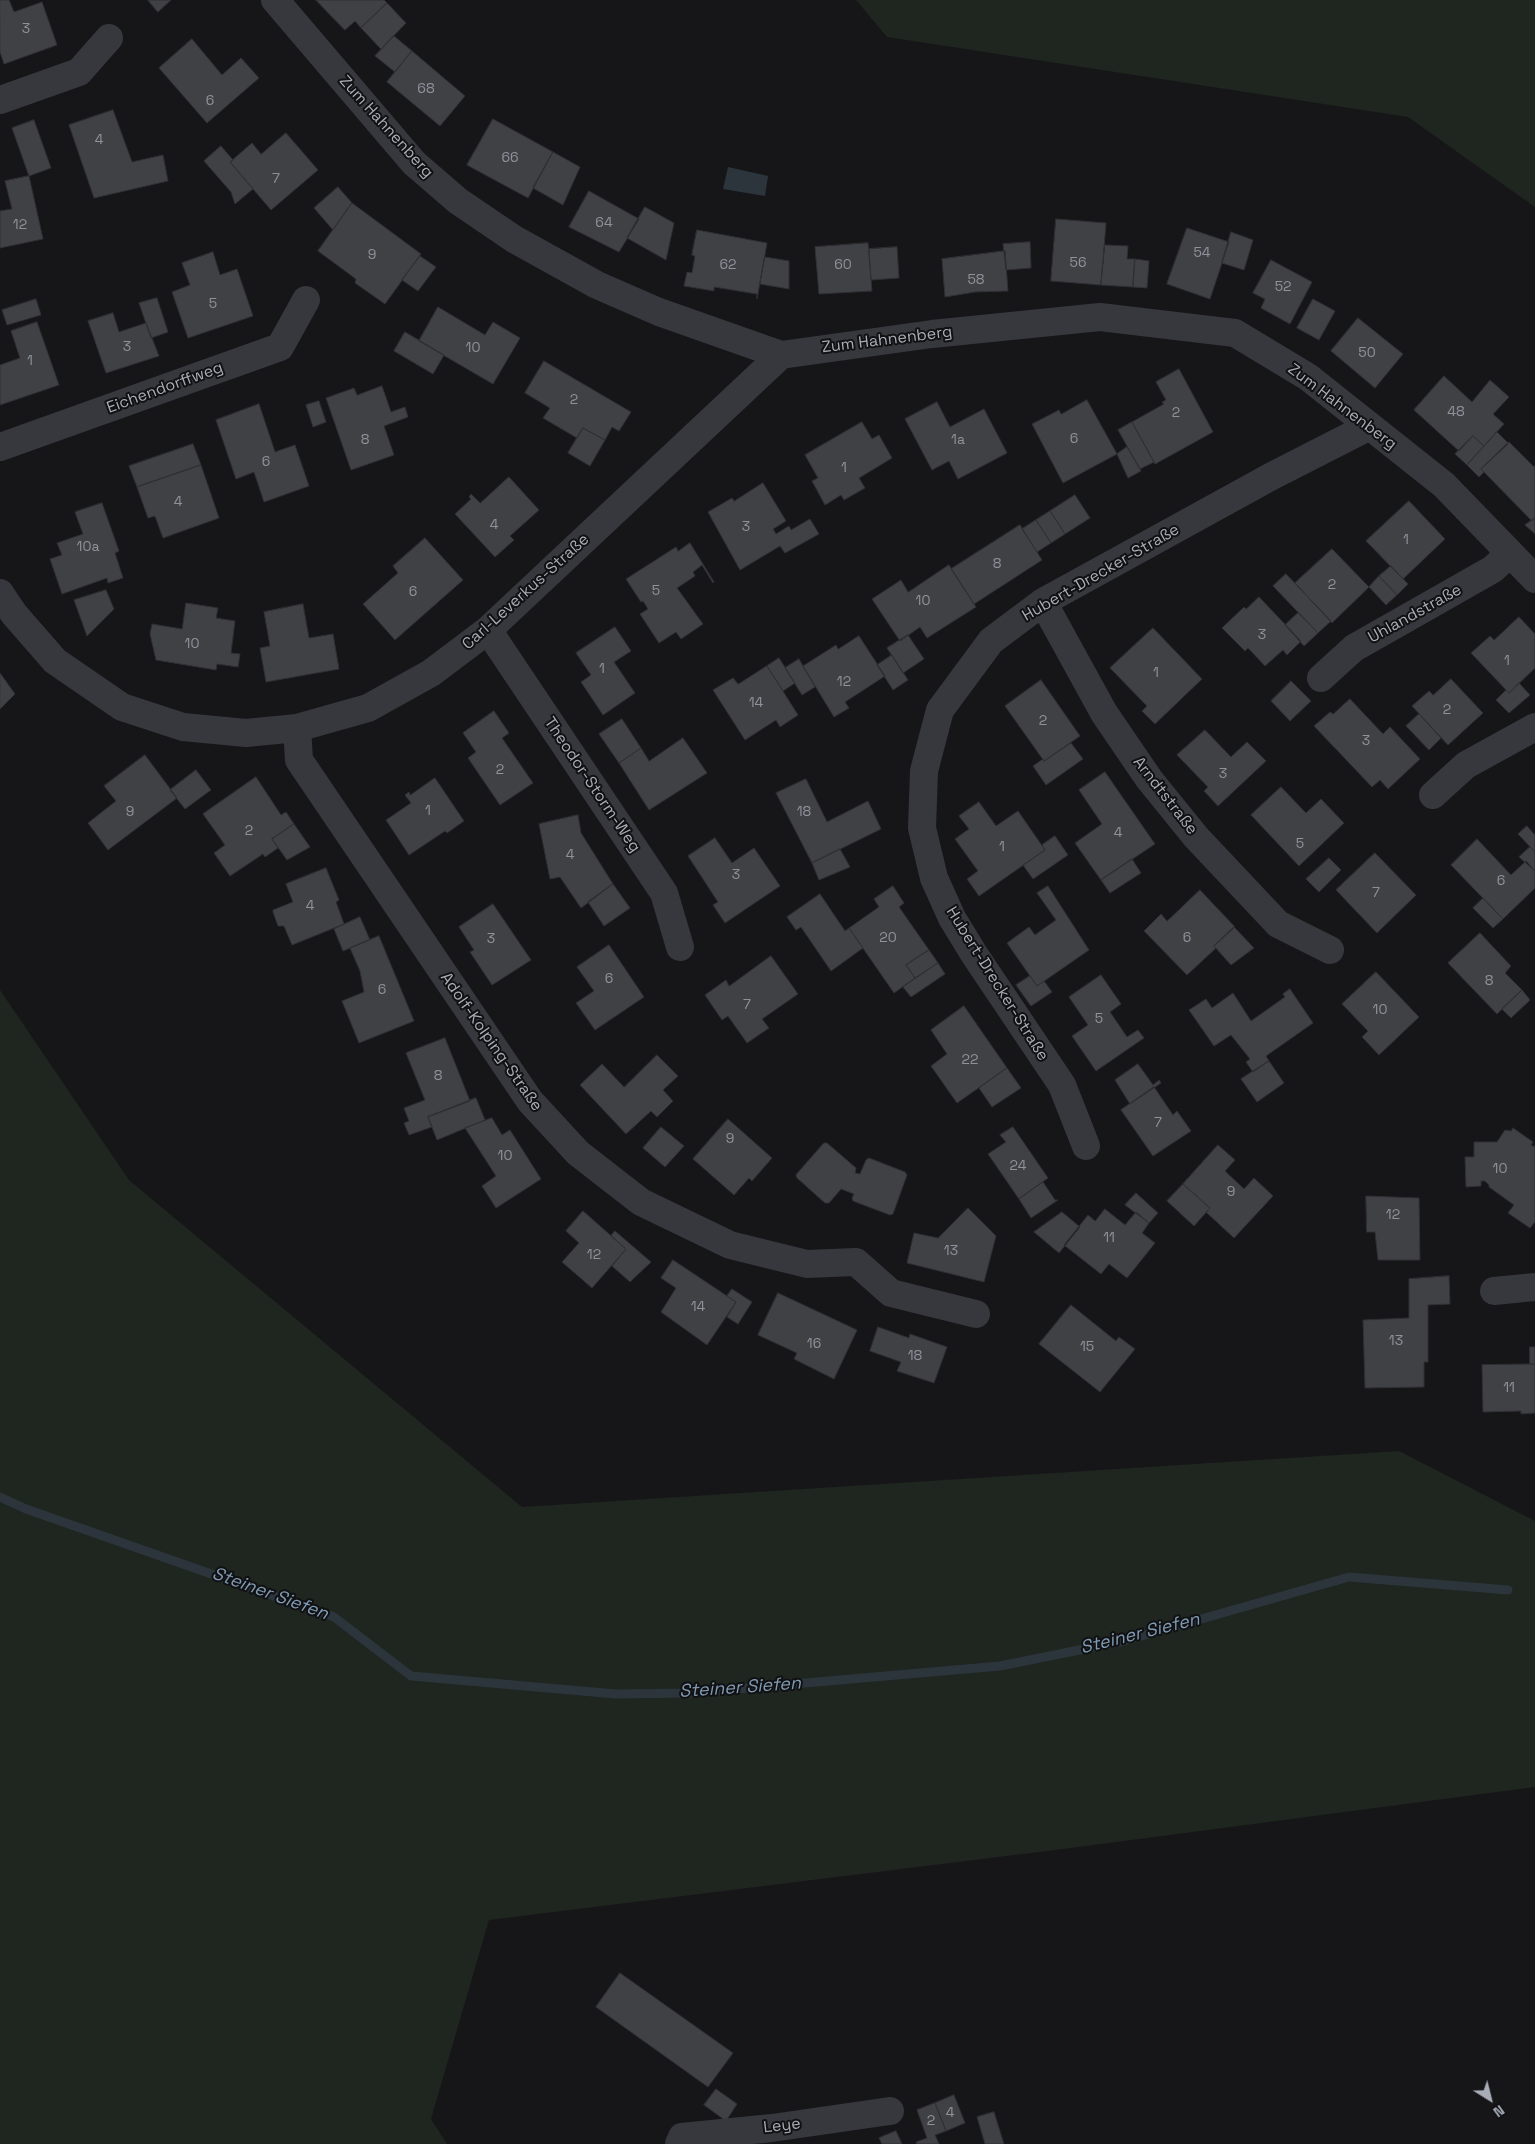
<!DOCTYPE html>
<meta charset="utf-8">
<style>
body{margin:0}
#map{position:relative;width:1535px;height:2144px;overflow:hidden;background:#161618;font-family:"Space Grotesk",sans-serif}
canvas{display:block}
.north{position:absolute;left:1465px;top:2074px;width:50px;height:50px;-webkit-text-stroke:4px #111113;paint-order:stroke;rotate:144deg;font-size:14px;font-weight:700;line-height:20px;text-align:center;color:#a8adb8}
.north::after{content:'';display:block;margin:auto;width:18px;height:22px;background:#a8adb8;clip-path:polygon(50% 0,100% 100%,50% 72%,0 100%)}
</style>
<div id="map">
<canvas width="1535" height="2144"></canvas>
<div class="north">N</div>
</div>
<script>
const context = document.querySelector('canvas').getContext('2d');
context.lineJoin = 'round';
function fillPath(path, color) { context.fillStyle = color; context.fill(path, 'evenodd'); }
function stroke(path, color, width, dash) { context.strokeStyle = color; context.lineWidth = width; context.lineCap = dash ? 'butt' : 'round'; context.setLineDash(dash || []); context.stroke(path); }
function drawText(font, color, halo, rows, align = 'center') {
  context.font = font + ' "Space Grotesk",sans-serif'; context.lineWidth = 4; context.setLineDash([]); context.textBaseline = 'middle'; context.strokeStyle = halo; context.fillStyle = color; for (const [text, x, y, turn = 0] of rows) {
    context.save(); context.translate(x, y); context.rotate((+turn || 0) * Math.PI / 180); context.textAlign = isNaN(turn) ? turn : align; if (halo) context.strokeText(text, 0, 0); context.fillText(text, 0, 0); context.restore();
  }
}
fillPath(new Path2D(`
 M856,0H1535V207L1408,117L887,37Z
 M0,990L129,1180L522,1507L1399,1451L1535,1521V1787L1063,1849L489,1920L431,2119L447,2144H0Z`), '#1e261f');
fillPath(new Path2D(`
 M728,167L768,176L765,196L723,189Z`), '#2c353c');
stroke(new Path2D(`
 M0,1497L26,1509L334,1617L411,1676L616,1694L691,1693L1000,1666L1124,1641L1349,1577L1508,1590`), '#2c353c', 9);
const building = new Path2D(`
 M0,0H9L14,12L42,2L57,45L4,64L0,52Z
 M148,0H171L158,12Z
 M316,0H384L387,3L361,28L355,21L345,30Z
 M387,3L406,23L381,49L361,28Z
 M394,36L412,51L395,72L375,56Z
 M192,39L222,75L241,58L259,78L207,123L159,68Z
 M412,51L465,96L440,126L387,82Z
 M113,110L132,162L163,155L168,181L94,198L69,125Z
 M493,119L553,152L528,198L467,165Z
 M34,120L51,168L29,176L12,128Z
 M286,133L318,170L271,210L230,162L252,143L261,154Z
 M221,146L233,160L230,162L253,189L235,204L231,192L204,161Z
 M553,152L580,167L563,205L533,188Z
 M29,176L43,239L0,248V211L12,209L5,181Z
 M338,187L352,203L333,230L314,208Z
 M589,191L639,219L619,252L569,227Z
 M352,203L421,254L385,304L355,283L356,279L318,251Z
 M645,207L674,223L666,260L627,238Z
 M1056,219L1106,223L1101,285L1051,281Z
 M1187,228L1229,242L1210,299L1167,284Z
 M697,230L767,243L757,299V294L714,287V291L684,286L687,272L692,273L695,256L692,255Z
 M1231,232L1253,240L1244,270L1222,263Z
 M1030,242L1031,268L1006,270L1003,244Z
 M868,243L872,291L819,294L815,247Z
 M1105,245L1128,246L1127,259H1135L1133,287L1101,285Z
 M897,247L899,278L871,280L869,249Z
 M1005,251L1008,291L975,292L945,297L942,259Z
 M213,252L220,275L237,269L253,316L188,338L172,292L190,285L182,263Z
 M420,256L436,267L418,291L402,280Z
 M765,257L789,261V289L760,284Z
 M1135,259L1149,261L1147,288L1133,287Z
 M1271,260L1312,282L1290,324L1261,308L1265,299L1253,293Z
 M157,298L168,332L151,338L139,303Z
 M36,299L41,315L7,325L2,310Z
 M1313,299L1335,311L1319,340L1297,328Z
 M438,307L485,335L493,322L520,338L493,384L419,341Z
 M113,313L119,332L146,323L159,356L106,373L88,321Z
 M1358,318L1403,354L1375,388L1331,351Z
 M37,322L59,385L0,405V365L20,358L11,331Z
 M405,332L444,355L433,374L394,351Z
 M544,361L631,412L619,431L612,427L605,440L583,428L577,438L543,418L550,408L525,393Z
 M1179,369L1213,432L1155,464L1132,422L1164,404L1162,402L1166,400L1156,382Z
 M1444,376L1472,402L1490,380L1509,397L1493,414L1504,424L1484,446L1473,436L1459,451L1414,410Z
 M382,386L391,412L405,407L408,417L384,426L394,455L351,470L326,398L354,388L357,395Z
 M1087,400L1117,454L1063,483L1032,424L1059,410L1061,414Z
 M319,401L326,422L313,427L306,405Z
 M937,402L950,427L984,409L1007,453L958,479L949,461L932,470L905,419Z
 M259,404L275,452L295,445L309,486L264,502L254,472L236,479L216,420Z
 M862,422L872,439L879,435L892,458L859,478L865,488L844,500L841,495L825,505L812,481L818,478L805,455Z
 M1132,422L1154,462L1140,469L1118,430Z
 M583,428L605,440L590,466L568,453Z
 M1497,432L1508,443L1507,445L1481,469L1484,472L1479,477L1467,465Z
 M1473,436L1484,446L1467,465L1455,454Z
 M1509,442L1534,467L1535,466V518L1532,521L1481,469Z
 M193,444L201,465L137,487L129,466Z
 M1127,447L1141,471L1128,478L1117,454Z
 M201,465L219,518L163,538L155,516L148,518L137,487Z
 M509,477L539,510L510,536L514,540L495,557L455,514L471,499L469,497L471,494L480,503Z
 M763,483L786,521L773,529L776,534L789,526L791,530L810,519L819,534L785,553L780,546L740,570L708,512L732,498L734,501Z
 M1075,495L1090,518L1065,534L1050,511Z
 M1409,501L1445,539L1403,579L1366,541Z
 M102,503L119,551L115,553L123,578L108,583L107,578L62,594L50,559L62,555L57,543L83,534L75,512Z
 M1050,511L1065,534L1051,543L1036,520Z
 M1535,518V534L1525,525Z
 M1036,520L1051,543L1037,552L1022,529Z
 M1020,525L1042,560L974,604L951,569Z
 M425,538L463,580L395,640L363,604L398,573L393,566Z
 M690,543L714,582L713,583L702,565L693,572L695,576L677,588L703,624L681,639L676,632L659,643L640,614L648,609L643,601L641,602L626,579L676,547L678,551Z
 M1332,549L1369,587L1332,623L1295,583Z
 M949,565L976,607L927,638L920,627L900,641L872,599L901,580L908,592Z
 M1391,566L1408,584L1397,595L1379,576Z
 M1286,574L1331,621L1318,633L1273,586Z
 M1379,576L1397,595L1386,605L1369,587Z
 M106,590L114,609L87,636L74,600Z
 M1259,597L1301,641L1287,655L1283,650L1265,666L1248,648L1245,651L1222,628L1244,607L1246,609Z
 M186,603L218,608L216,618L235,621L231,653L240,654L238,667L217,664L216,670L156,660L150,634L152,624L182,629Z
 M303,604L309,638L333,634L339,669L266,682L260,648L270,646L264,612Z
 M1298,613L1318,633L1304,646L1285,625Z
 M1519,617L1535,634V668L1509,693L1471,653L1490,636L1494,640Z
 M615,627L631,651L614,662L635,693L603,715L581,682L591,675L576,653Z
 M1153,628L1202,679L1155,724L1142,711L1147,706L1110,668Z
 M908,635L924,659L903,673L887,648Z
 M859,636L885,676L845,702L849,708L834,717L803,666L836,645L838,649Z
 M892,655L908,680L893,690L877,665Z
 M779,658L795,683L783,691L767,666Z
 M799,659L815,687L802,695L785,668Z
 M767,666L798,715L780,727L776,720L745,740L713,690L733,678L738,684Z
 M0,673L15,694L0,709Z
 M1451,679L1483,713L1448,745L1412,706L1429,691L1433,695Z
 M1041,680L1080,736L1044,761L1005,706Z
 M1291,681L1311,701L1290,721L1271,701Z
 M1519,683L1530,695L1509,713L1496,700L1506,690L1509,693Z
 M1350,699L1383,734L1390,727L1420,759L1388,789L1380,780L1372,787L1314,726L1330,712L1333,714Z
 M494,711L509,733L502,738L533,783L500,805L468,758L476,752L463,733Z
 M1419,714L1441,738L1429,750L1406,726Z
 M622,719L641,748L619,763L599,734Z
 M1205,730L1231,757L1247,742L1266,761L1218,806L1204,791L1208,787L1177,755Z
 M683,738L707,773L649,810L619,763L641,748L649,761Z
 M1071,743L1083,759L1046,785L1033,766L1043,759L1044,761Z
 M145,755L177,798L108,850L88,823L116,801L104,786Z
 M196,770L211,790L185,809L170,790Z
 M1105,772L1155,844L1101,880L1075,843L1102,824L1079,790Z
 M256,777L281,815L286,812L294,824L272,839L278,848L265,857L263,854L230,876L214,853L225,845L203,814Z
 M435,778L464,821L447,833L445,831L409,855L386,820L411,803L405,795L409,792L410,795Z
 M806,779L827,822L868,801L881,829L812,863L776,793Z
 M1281,787L1306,813L1321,799L1344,823L1299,866L1251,815Z
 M979,802L996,826L1018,811L1045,850L979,896L967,879L978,871L955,839L969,829L959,816Z
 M578,815L581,833L613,884L581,908L560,877L550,879L539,824Z
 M294,824L310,847L287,860L272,839Z
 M1527,826L1535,835V852L1518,834Z
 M1055,836L1068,855L1033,879L1023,865L1045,850L1042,845Z
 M715,838L732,863L754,848L780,886L725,923L713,905L718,902L688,856Z
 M1477,839L1511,875L1526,861L1535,871V888L1503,919L1451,865Z
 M1530,847L1535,852V871L1519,857Z
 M840,849L850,867L819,880L812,863Z
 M1375,853L1416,895L1377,933L1336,890Z
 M1329,858L1341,870L1319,892L1306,879Z
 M1132,859L1141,873L1110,893L1101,880Z
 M326,868L339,900L336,902L344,924L292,945L284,926H278L273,912V910L293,902L286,884Z
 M613,884L630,908L604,926L588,902Z
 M893,886L904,903L899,907L929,950L906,965L915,978L894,993L849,928L879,907L874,899Z
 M1048,886L1089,950L1037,986L1007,943L1029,927L1035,935L1056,920L1037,893Z
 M1200,890L1235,927L1214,946L1216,948L1187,975L1144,931L1161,914L1167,921Z
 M820,894L845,931L849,928L863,948L831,971L801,927L796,930L787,917Z
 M1483,898L1503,919L1493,928L1473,908Z
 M493,904L531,960L492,985L470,952L474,950L459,927Z
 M360,917L370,940L343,951L334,929Z
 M1234,927L1254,948L1231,965L1214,946Z
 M1480,933L1511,966L1505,973L1522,990L1497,1014L1448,963Z
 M379,936L414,1021L359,1043L342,1001L364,992L360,971L350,948Z
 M609,945L644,997L595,1030L576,1003L594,991L577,967Z
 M929,950L938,963L915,978L906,965Z
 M771,956L798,994L762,1019L769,1028L747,1043L728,1016L722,1020L705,995L726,980L729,986Z
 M938,963L945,974L911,997L903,987Z
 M1376,972L1419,1017L1379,1055L1362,1037L1368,1031L1342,1004Z
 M1101,975L1121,1004L1110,1012L1127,1037L1138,1030L1144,1038L1096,1071L1072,1036L1088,1025L1069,997Z
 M1030,976L1037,986L1044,981L1052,992L1031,1006L1016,985Z
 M1290,989L1313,1023L1266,1056L1269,1061L1253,1072L1246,1062L1250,1059L1231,1035L1214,1046L1189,1010L1206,999L1212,1008L1233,993L1251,1021L1285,997L1283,994Z
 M1522,990L1530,1000L1511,1018L1502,1009Z
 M964,1006L1007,1068L957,1103L931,1066L947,1054L931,1030Z
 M445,1038L470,1101L428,1117L432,1127L409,1135L404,1123L409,1121L404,1108L425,1100L406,1053Z
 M657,1055L678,1076L663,1090L673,1101L657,1117L651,1111L626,1134L580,1085L602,1064L624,1087Z
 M1269,1061L1284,1083L1257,1102L1241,1079Z
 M1138,1064L1153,1085L1159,1080L1161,1083L1130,1104L1115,1080Z
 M1007,1068L1021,1088L992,1107L979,1088Z
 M1154,1087L1173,1115L1177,1111L1191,1131L1153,1156L1121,1110Z
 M476,1098L485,1120L437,1140L428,1117Z
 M492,1118L502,1135L510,1130L541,1179L496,1208L482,1186L496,1176L465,1128Z
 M728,1119L772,1158L752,1181L749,1178L734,1195L693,1159Z
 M661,1127L684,1146L665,1167L643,1148Z
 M1013,1127L1048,1178L1019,1199L988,1154L1006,1142L1000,1135Z
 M1513,1128L1533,1142L1531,1145L1535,1147V1222L1530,1228L1508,1213L1514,1205L1489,1187V1185L1485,1181H1481V1186L1466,1187L1465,1157H1474V1142H1497L1505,1130L1511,1131Z
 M824,1143H827L856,1168L855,1173L860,1174L866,1160L869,1158L905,1172L907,1175L893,1214L890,1215L853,1201L852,1198L854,1194L841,1189L829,1203H825L797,1178L796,1175Z
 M1218,1145L1235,1160L1225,1171L1244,1189L1254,1178L1273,1196L1234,1238L1206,1212L1210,1208L1183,1184Z
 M1043,1182L1055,1200H1058L1031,1218L1019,1199Z
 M1183,1184L1210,1208L1194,1226L1167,1201Z
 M1136,1193L1158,1213L1149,1223L1125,1205Z
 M1366,1196L1419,1198L1420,1260H1378L1375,1232H1367Z
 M968,1208L996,1236L984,1282L907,1263L914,1233L938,1238Z
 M1105,1209L1125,1225L1136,1212L1149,1223L1142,1233L1155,1243L1127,1278L1109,1264L1101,1274L1064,1245L1088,1215L1095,1221Z
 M583,1211L626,1249L592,1288L562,1262L579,1243L566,1231Z
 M1062,1212L1080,1227L1059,1253L1034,1232Z
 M615,1231L651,1262L630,1282L612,1266L626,1249L611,1236Z
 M673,1260L736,1302L707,1345L661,1312L676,1288L661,1278Z
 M1449,1276L1450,1304L1428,1305V1362H1424V1387L1365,1388L1363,1320L1409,1318V1279Z
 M732,1289L752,1302L738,1324L727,1317L736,1302L727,1296Z
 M778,1293L857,1330L834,1379L794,1359L797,1353L758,1335Z
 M1071,1305L1116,1341L1119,1337L1135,1349L1100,1392L1039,1344Z
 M878,1327L909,1338L910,1334L947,1347L934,1383L897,1371L901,1362L870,1351Z
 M1530,1347H1535V1364H1530Z
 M1530,1364H1535V1413L1521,1414V1411L1483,1412L1482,1365Z
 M620,1973L733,2053L708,2087L596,2007Z
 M716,2089L737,2104L726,2121L704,2105Z
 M954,2095L965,2123L946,2131L935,2103Z
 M935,2103L946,2131L935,2135L939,2144H917L916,2142L927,2138L917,2110Z
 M994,2112L1004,2144H985L977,2117Z
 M896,2131L902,2144H882L879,2138Z`);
fillPath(building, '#404145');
stroke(building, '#303034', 1);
stroke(new Path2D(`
 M275,0L414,163L458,201L514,239L597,285L659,312L781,355L932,334L1100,317L1235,333L1308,377L1444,485L1535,579
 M0,100L79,72L109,38
 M0,447L280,347L306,300
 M0,593L14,614L55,661L122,707L183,727L246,733L297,728L368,708L431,673L488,630L781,355
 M1043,602L1104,713L1149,779L1196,837L1278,924L1330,950
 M488,630L664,893L680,947
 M1321,678L1354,648L1493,569L1510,553
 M297,728L299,760L530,1101L578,1153L641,1202L730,1245L807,1264L856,1262L891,1293L976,1314
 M1433,795L1466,765L1535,727
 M1086,1146L1062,1085L974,954L952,918L934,878L922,828L924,771L940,710L991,641L1043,602L1272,476L1370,426
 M1494,1291L1535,1287
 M679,2144L682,2137L772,2128L890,2111`), '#37383d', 28);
drawText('14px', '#8e929b', null, [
 ["3",26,29],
 ["68",426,89],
 ["6",210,101],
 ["4",99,140],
 ["66",510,158],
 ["7",276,179],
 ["64",604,223],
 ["12",20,225],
 ["54",1202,253],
 ["9",372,255],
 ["56",1078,263],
 ["62",728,265],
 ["60",843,265],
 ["58",976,280],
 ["52",1283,287],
 ["5",213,304],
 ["3",127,347],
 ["10",473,348],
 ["50",1367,353],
 ["1",30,361],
 ["2",574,400],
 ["48",1456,412],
 ["2",1176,413],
 ["6",1074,439],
 ["8",365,440],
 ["1a",958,440],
 ["6",266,462],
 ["1",844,468],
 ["4",178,502],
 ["4",494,525],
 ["3",746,527],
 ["1",1406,540],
 ["10a",88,547],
 ["8",997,564],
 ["2",1332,585],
 ["5",656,591],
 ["6",413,592],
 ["10",923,601],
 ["3",1262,635],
 ["10",192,644],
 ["1",1507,661],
 ["1",602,669],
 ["1",1156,673],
 ["12",844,682],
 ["14",756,703],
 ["2",1447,710],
 ["2",1043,721],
 ["3",1366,741],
 ["2",500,770],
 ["3",1223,774],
 ["1",428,811],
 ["9",130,812],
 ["18",804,812],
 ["2",249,831],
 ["4",1118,833],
 ["5",1300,844],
 ["1",1002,847],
 ["4",570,855],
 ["3",736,875],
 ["6",1501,881],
 ["7",1376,893],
 ["4",310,906],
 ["20",888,938],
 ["6",1187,938],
 ["3",491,939],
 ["6",609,979],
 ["8",1489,981],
 ["6",382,990],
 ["7",747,1005],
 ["10",1380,1010],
 ["5",1099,1019],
 ["22",970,1060],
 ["8",438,1076],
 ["7",1158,1123],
 ["9",730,1139],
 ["10",505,1156],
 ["24",1018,1166],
 ["10",1500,1169],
 ["9",1231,1192],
 ["12",1393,1215],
 ["11",1109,1238],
 ["13",951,1251],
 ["12",594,1255],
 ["14",698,1307],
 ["13",1396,1341],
 ["16",814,1344],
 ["15",1087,1347],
 ["18",915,1356],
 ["11",1509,1388],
 ["4",950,2113],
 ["2",931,2121]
]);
drawText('16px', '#a8adb8', '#111113', [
 ["Zum Hahnenberg",386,127,48],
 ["Zum Hahnenberg",887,340,-7],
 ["Eichendorffweg",165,388,-20],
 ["Zum Hahnenberg",1342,407,37],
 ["Hubert-Drecker-Straße",1101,573,-30],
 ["Carl-Leverkus-Straße",526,592,-42],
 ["Uhlandstraße",1415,614,-29],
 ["Theodor-Storm-Weg",592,785,56],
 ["Arndtstraße",1165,796,52],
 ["Hubert-Drecker-Straße",997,984,58],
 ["Adolf-Kolping-Straße",491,1042,55],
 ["Leye",782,2126,-7]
]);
drawText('italic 18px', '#7f9bb3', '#111113', [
 ["Steiner Siefen",270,1594,20],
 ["Steiner Siefen",1140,1634,-14],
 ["Steiner Siefen",740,1688,-4]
]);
</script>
